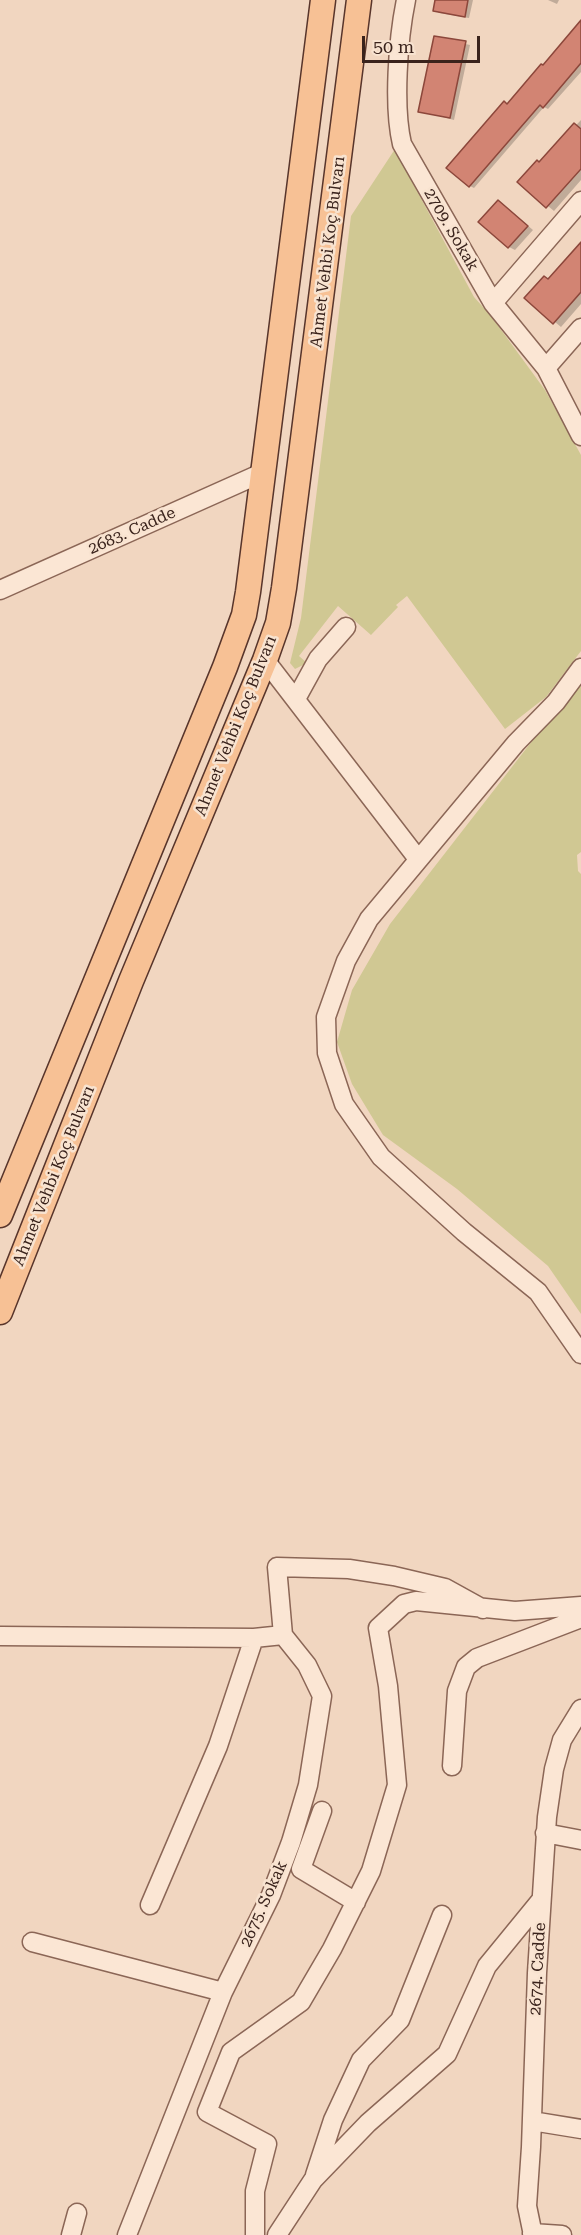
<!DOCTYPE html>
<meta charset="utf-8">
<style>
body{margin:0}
#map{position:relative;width:581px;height:2235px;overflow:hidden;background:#f1d6c0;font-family:"Roboto Serif",serif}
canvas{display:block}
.scale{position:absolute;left:362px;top:36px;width:118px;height:27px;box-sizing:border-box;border:3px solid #3a231c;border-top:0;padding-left:8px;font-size:18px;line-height:21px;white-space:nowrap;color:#3a231c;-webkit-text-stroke:4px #f8e3d0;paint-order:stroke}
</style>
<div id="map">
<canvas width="581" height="2235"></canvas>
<div class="scale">50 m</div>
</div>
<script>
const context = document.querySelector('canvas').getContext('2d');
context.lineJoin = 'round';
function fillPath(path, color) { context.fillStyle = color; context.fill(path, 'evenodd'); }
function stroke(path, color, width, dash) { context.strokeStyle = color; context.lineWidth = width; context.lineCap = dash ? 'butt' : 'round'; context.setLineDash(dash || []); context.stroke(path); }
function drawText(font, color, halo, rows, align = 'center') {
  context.font = font + ' "Roboto Serif",serif'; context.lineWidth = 5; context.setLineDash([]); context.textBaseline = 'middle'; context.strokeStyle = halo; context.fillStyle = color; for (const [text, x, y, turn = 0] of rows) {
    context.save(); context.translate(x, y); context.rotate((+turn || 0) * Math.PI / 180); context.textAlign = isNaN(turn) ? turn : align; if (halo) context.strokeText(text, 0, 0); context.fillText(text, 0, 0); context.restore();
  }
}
fillPath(new Path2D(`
 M397,146L410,178L474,297L491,316L545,390L581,455V651L546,697L505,729L407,596L396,605L398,607L371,635L338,606L299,656L307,663L295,669L290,663L301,618L351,216Z
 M581,678V852L577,855L578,871L581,874V1314L548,1266L457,1189L383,1135L352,1084L337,1042L352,990L390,924Z`), '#d0c893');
fillPath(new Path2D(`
 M436,0H473L469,18L439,13L435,10Z
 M548,0H559L557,4Z
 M581,25V72L548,109L544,107L474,188L470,186L508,105Z
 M435,37L470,45L454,120L420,111Z
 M581,120V180L554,211L519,182L540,163Z
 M499,201L533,230L515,250L509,247Z
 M581,243V304L561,327L526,298L549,280Z`), '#0003');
const building = new Path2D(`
 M435,0H468L465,17L433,11Z
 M581,20V63L543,108L540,105L469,187L446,168L504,101L507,104L541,64L543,65Z
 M434,36L466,41L450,118L418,112Z
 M574,123L581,129V169L546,208L517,182L537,160L539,162Z
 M498,200L528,226L508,248L478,222Z
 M581,242V292L553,324L524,298L544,276L548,279Z`);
fillPath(building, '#d28473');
stroke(building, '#8c473b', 1.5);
const minor = new Path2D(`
 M406,0C398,39 393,106 402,144L493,303L546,368L581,436
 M493,303L581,201
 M546,368L581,328
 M0,590L264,472
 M265,660L418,859
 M581,668L556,702L516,743L369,919L346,961L326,1017L327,1053L344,1104L381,1157L464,1232L538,1292L581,1354
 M296,699L318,659L346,627
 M0,1636L254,1638L283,1635
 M452,1766L457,1691L466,1667L477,1658L581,1618
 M322,1811L301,1869L356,1902
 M545,1833L581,1840
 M150,1905L218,1746L254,1638
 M32,1942L223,1992
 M532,2121L581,2129
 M315,2175L333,2120L361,2060L400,2020L442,1915
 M532,2233L562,2235
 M71,2235L77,2213
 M127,2235L223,1992L271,1895L291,1842L308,1785L322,1696L307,1665L283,1635L277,1567L349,1569L394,1576L445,1588L483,1609
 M255,2235V2191L267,2144L207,2112L231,2052L301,2002L332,1949L371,1871L397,1785L388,1686L378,1628L404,1604L416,1601L515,1611L581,1606
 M277,2235L313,2180L368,2123L447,2054L487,1966L541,1900
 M533,2235L527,2206L531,2147L537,1973L547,1817L554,1769L562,1740L581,1709`);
const major = new Path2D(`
 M0,1215L225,667L244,615L248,592L323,0
 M0,1312L131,981L265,660L278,623L284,588L359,0`);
stroke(minor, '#8b6656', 21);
stroke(major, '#58352b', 27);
stroke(minor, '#fbe6d4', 18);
stroke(major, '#f7c195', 24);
drawText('16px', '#3a231c', '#f8e3d0', [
 ["2709. Sokak",451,230,60],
 ["Ahmet Vehbi Koç Bulvarı",328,252,-83],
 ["2683. Cadde",132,531,-24],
 ["Ahmet Vehbi Koç Bulvarı",236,726,-68],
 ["Ahmet Vehbi Koç Bulvarı",54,1176,-68],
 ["2675. Sokak",264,1904,-66],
 ["2674. Cadde",538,1969,-87]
]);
</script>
